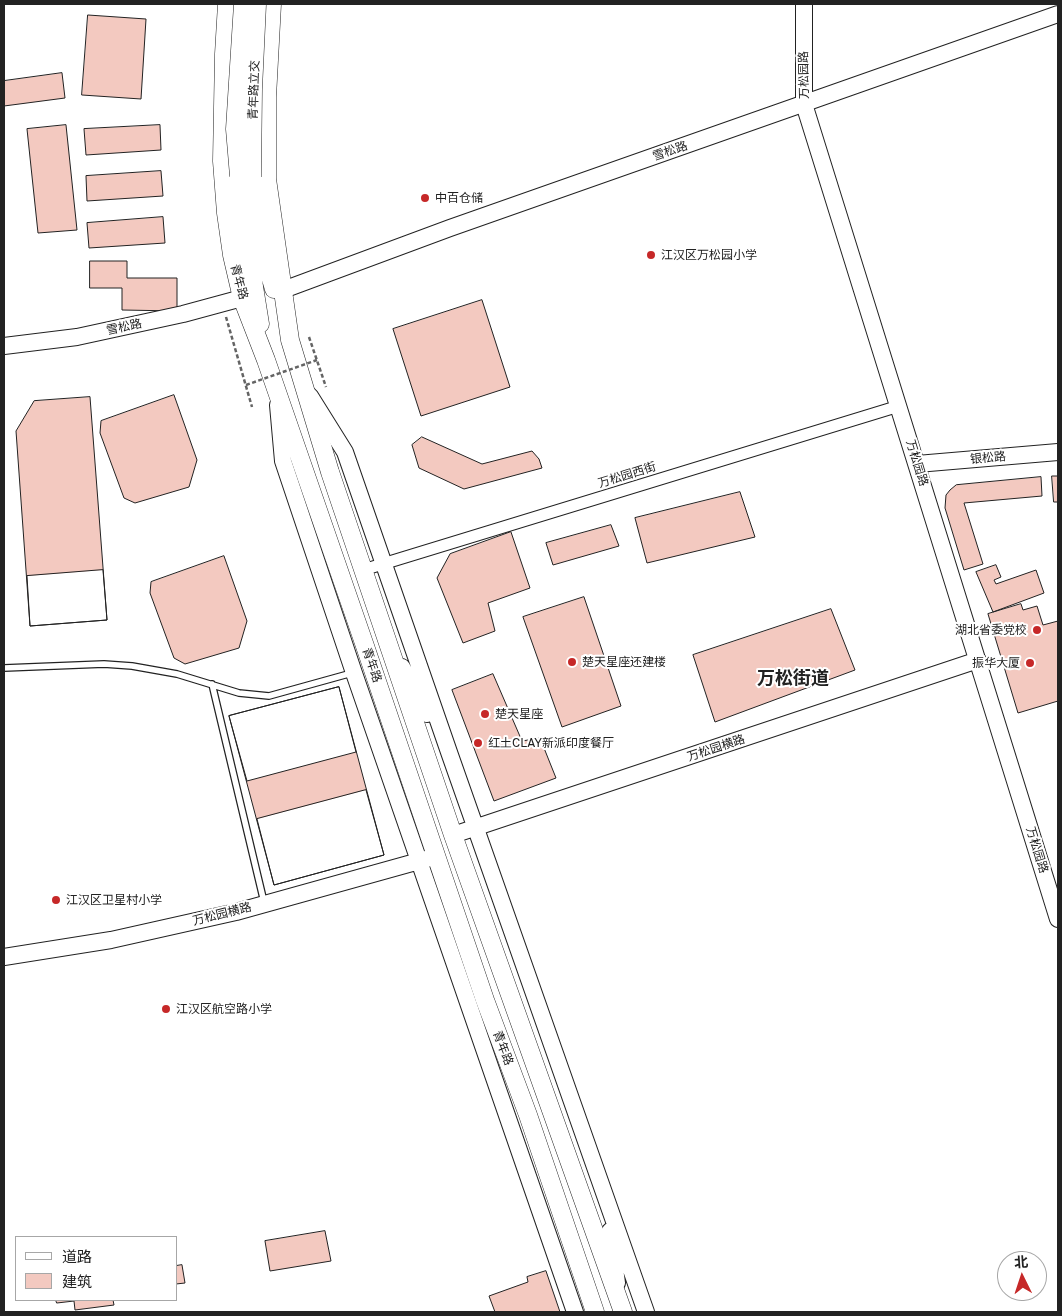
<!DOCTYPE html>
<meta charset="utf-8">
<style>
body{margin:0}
#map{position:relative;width:1062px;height:1316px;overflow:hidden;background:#fff;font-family:"Golos Text","Noto Sans SC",sans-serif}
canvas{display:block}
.frame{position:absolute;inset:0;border:5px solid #222;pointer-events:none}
.legend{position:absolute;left:15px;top:1236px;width:162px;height:65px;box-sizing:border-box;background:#fff;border:1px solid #a7a7a7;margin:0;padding:6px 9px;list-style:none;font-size:15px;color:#222}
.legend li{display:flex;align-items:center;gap:10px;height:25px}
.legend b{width:25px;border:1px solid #a7a7a7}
.north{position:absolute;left:997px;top:1251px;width:50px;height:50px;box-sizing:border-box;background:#fff;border:1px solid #a7a7a7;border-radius:50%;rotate:356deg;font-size:14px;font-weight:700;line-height:20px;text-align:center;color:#222}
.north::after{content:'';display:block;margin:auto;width:18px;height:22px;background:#c62828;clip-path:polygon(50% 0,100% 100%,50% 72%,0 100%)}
</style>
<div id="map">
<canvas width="1062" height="1316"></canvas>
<div class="frame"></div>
<ul class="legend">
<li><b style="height:6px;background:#fff"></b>道路</li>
<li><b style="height:14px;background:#f3c9c0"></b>建筑</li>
</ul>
<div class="north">北</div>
</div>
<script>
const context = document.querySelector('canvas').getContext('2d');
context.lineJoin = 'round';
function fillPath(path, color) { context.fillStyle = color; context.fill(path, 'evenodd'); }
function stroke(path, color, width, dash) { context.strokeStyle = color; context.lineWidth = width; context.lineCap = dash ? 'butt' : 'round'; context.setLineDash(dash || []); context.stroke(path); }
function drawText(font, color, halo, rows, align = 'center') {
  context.font = font + ' "Golos Text","Noto Sans SC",sans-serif'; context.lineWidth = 4; context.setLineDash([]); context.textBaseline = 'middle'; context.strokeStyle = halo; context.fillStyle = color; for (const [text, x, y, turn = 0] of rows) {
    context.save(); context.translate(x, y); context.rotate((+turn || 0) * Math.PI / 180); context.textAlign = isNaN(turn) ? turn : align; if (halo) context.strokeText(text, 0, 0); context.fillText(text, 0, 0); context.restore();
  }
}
const building = new Path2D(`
 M88,15L146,19L141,99L82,95Z
 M62,73L65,98L4,106V81Z
 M66,125L77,230L38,233L27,129Z
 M160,125L161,150L86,155L84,129Z
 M161,171L163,196L87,201L86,176Z
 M163,217L165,243L89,248L87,223Z
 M90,261H127V278H177V311L122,310V288H90Z
 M482,300L510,387L421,416L393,329Z
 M174,395L197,460L189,487L135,503L124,498L100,433L101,421Z
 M90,397L107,620L30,626L16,431L34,401Z
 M422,437L482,464L532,451L539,459L542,468L464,489L419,468L412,445Z
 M1052,476H1058V502H1054Z
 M1041,477L1042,496L964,503L983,564L964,570L945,508L946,495L950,490L956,485Z
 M740,492L755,537L647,563L635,518Z
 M611,525L619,546L553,565L546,543Z
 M511,532L530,588L488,603L495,631L463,643L437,578L450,554Z
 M224,556L247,621L239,648L185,664L174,658L150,593L151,582Z
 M996,565L1001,577L994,580L996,584L1036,570L1044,593L993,612L976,572Z
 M103,570L107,620L30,626L27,576Z
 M584,597L621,706L562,727L523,617Z
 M1021,604L1023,610L1037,606L1043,625L1058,621V701L1018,713L988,614Z
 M831,609L855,670L715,722L693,655Z
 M493,674L522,741L540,738L556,778L494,801L452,690Z
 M339,687L384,855L274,885L229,716Z
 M339,687L356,752L247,781L229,716Z
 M366,790L384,855L274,885L257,819Z
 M325,1231L331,1261L270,1271L265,1241Z
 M182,1265L185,1283L176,1284V1266Z
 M546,1271L560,1312H495L489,1296L528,1282L527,1277Z
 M56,1300H113L114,1305L75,1310L74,1301L57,1303Z`);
fillPath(building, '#f3c9c0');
stroke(building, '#222', 1);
const lane = new Path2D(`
 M4,668L104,664L132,666L177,674L239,693L269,696L352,673
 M212,684L264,902`);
const street = new Path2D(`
 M363,570L899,406`);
const secondary = new Path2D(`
 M804,4V104L1058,919
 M283,290L450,228L1058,14
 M4,346L77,337L183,314L242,298
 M310,396L345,452L450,755L646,1312
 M278,405L283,461L354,673L575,1312
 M917,464L1058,452
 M402,667L427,714
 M453,835L978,660
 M4,957L111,940L236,912L430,858
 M610,1231L617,1283`);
const primary = new Path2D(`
 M227,4L224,54L222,161L226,213L232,255L242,298L266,360L365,646L485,1000L528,1115L595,1312
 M272,4L267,97V179L290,340L330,472L453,835L623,1312
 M239,176L251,268L260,324
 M252,177L267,265L274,289`);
stroke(lane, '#222', 8);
stroke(street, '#222', 13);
stroke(secondary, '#222', 18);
stroke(primary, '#222', 19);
stroke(new Path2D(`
 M226,317L252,407
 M309,337L326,387`), '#646464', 2.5, [4, 2.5]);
stroke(lane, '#fff', 5.5);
stroke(street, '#fff', 11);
stroke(secondary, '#fff', 16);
stroke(primary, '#fff', 18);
const primaryBridge = new Path2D(`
 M239,176L235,129L243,4
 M252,177L253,89L257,4`);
stroke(primaryBridge, '#222', 19, []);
stroke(new Path2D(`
 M246,385L317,360`), '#646464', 2.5, [4, 2.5]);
stroke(primaryBridge, '#fff', 18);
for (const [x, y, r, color] of [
 [425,198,5,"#c62828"],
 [651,255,5,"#c62828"],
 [1037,630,5,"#c62828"],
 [572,662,5,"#c62828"],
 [1030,663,5,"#c62828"],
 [485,714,5,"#c62828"],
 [478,743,5,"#c62828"],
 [56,900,5,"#c62828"],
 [166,1009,5,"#c62828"]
]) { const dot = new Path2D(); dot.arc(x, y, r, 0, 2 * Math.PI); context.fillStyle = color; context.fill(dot); stroke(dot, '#fff', 2); }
drawText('12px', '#222', '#fff', [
 ["万松园路",804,75,-91],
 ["青年路立交",254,90,-88],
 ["雪松路",670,151,-19],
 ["青年路",239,282,75],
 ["雪松路",124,327,-12],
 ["银松路",988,458,-5],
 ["万松园路",917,463,73],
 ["万松园西街",627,475,-17],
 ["青年路",372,665,71],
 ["万松园横路",716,748,-18],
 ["万松园路",1037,850,73],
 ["万松园横路",222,914,-14],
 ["青年路",503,1048,69]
]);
drawText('12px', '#222', '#fff', [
 ["中百仓储",435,198],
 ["江汉区万松园小学",661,255],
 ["湖北省委党校",1027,630,"right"],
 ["楚天星座还建楼",582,662],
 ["振华大厦",1020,663,"right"],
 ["楚天星座",495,714],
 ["红土CLAY新派印度餐厅",488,743],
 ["江汉区卫星村小学",66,900],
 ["江汉区航空路小学",176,1009]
], 'left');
drawText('bold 18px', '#222', '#fff', [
 ["万松街道",793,678]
]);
</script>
